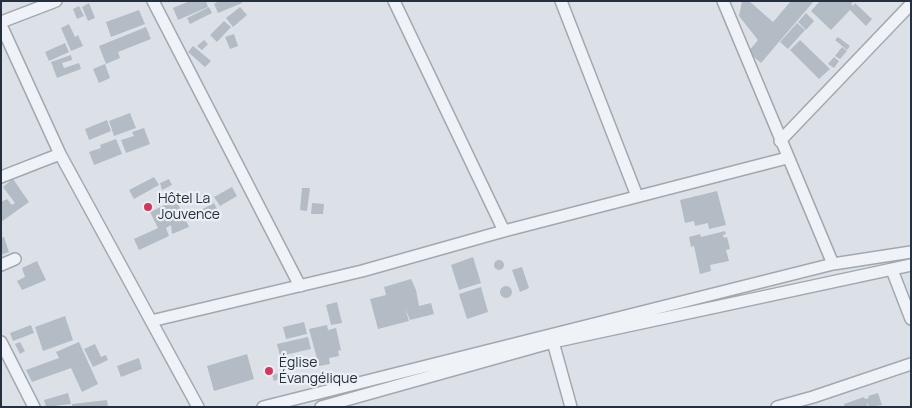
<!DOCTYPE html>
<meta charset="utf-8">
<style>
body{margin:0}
#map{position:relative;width:912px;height:408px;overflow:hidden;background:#dce1e8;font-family:Manrope,sans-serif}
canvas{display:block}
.frame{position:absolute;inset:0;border:2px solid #24303f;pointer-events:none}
</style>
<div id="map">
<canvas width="912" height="408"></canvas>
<div class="frame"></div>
</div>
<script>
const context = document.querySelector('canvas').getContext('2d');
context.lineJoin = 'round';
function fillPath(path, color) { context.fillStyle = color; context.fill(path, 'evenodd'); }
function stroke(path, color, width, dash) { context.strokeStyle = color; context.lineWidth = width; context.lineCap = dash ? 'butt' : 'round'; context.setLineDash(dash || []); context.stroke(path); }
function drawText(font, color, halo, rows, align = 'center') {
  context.font = font + ' Manrope,sans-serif'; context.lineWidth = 4.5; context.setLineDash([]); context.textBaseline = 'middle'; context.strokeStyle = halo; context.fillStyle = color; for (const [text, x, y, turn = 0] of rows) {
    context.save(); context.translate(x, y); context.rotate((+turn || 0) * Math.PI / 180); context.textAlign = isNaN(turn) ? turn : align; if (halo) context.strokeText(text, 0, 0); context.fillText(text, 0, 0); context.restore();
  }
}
fillPath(new Path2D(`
 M190,1H206L208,7L178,20L173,8Z
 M219,1H241L242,3L218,13L214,4Z
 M742,1H749L773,22L791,1H814L761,63L748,52L758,40L739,16Z
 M820,1H854L851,4L853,6L855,3L872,19L866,26L850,10L831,30L811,11Z
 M89,3L95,18L88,21L82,7Z
 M79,6L84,16L77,19L73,9Z
 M209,7L212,13L190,24L187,18Z
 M240,7L247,15L233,27L226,18Z
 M139,10L145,24L111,37L106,22Z
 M806,13L814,21L806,30L798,22Z
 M224,21L231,27L217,42L210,35Z
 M797,23L805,30L788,49L780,42Z
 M69,24L75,37L78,35L83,46L71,51L61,28Z
 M146,27L151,39L118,52L120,58L106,64L99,46Z
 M234,34L238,46L230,49L225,37Z
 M838,37L850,46L847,50L835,40Z
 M204,40L208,44L202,50L197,46Z
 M800,40L830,69L819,79L790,50Z
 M65,43L69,52L49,61L45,52Z
 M193,46L211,61L205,67L188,52Z
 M842,47L847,51L840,59L835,56Z
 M71,55L72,60L62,63L64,68L79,63L81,69L57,78L51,62Z
 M834,57L839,61L834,68L828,64Z
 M105,64L110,78L99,83L93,69Z
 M130,113L136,128L114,136L109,121Z
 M107,120L111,131L89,140L85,129Z
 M144,128L150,144L126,153L121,140L134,136L132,132Z
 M116,139L122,154L94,165L89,152L101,148L100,145Z
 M154,177L159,185L134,199L129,190Z
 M13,179L29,202L1,222V202L7,199L12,205L15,203L3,187Z
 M169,179L172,185L162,190L160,183Z
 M232,187L237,196L220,206L214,197Z
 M302,188H310L307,211L300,210Z
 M717,191L726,225L709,229L708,223L695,226L694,221L685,223L680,200Z
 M176,200L189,227L172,234L171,225L166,228L169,236L139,250L134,239L158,228L150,212Z
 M214,203L217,209L202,217L199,211Z
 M312,203L324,204L323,214H311Z
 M725,231L726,234L723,235L724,238L727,237L730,249L726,250L729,261L710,265L711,271L700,274L694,246L691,247L689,237L700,234L701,237Z
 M4,237L9,252L1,255V238Z
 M473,257L481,283L459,290L451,265Z
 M494 265a5 5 0 1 1 10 0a5 5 0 1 1-10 0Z
 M37,261L46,280L22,290L17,281L25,277L22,268Z
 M522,267L529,288L520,292L512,270Z
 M411,279L416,290L419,306L431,303L434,314L410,320L405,308L409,321L378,329L370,299L386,295L384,287Z
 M500 292a6 6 0 1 1 12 0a6 6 0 1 1-12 0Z
 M481,287L488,312L467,319L459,294Z
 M337,302L342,323L331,325L326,305Z
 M65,316L73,340L43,351L35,327Z
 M304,322L307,334L286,339L283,327Z
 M31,325L34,333L13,341L10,333Z
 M327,325L328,330L336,328L341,350L338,351L339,356L329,358L330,364L319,366L309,329Z
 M308,337L311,349L280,356L277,344Z
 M20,342L25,351L20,354L15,344Z
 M79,342L98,384L82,392L71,368L32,382L26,370L59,358L56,352Z
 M95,344L101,357L106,355L108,360L93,367L84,349Z
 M247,354L254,379L214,391L207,366Z
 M139,358L142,369L121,377L117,366Z
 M282,372L284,377L274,381L272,375Z
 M68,393L71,404L46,407L44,400Z
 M878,393L882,405L869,407L867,403V407H845L844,404L864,397L865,399L869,398L868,396Z
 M107,400L108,407H72V404Z`), '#b3bbc5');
const street = new Path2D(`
 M153,1L300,286
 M394,1L504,231
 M561,1L637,196
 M723,1L833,264
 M1,22L56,1
 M1,25L60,154L198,407
 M780,141L911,4
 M1,177L60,154
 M1,265L15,259
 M892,270L911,319
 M151,321L362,271L504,231L787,158
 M1,342L34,407
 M553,342L571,407
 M263,407L833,264L911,252
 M321,407L553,342L911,265
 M777,407L813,397L911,364`);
stroke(street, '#a1a8b2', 14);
stroke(street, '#eff2f6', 11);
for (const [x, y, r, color] of [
 [148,207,5,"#d93459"],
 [269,371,5,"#d93459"]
]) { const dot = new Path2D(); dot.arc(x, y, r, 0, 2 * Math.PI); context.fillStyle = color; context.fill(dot); stroke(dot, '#ebf0f5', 2); }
drawText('14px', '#24303f', '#ebf0f5', [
 ["Hôtel La",158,199],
 ["Jouvence",158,215],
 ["Église",279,363],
 ["Évangélique",279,379]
], 'left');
</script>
